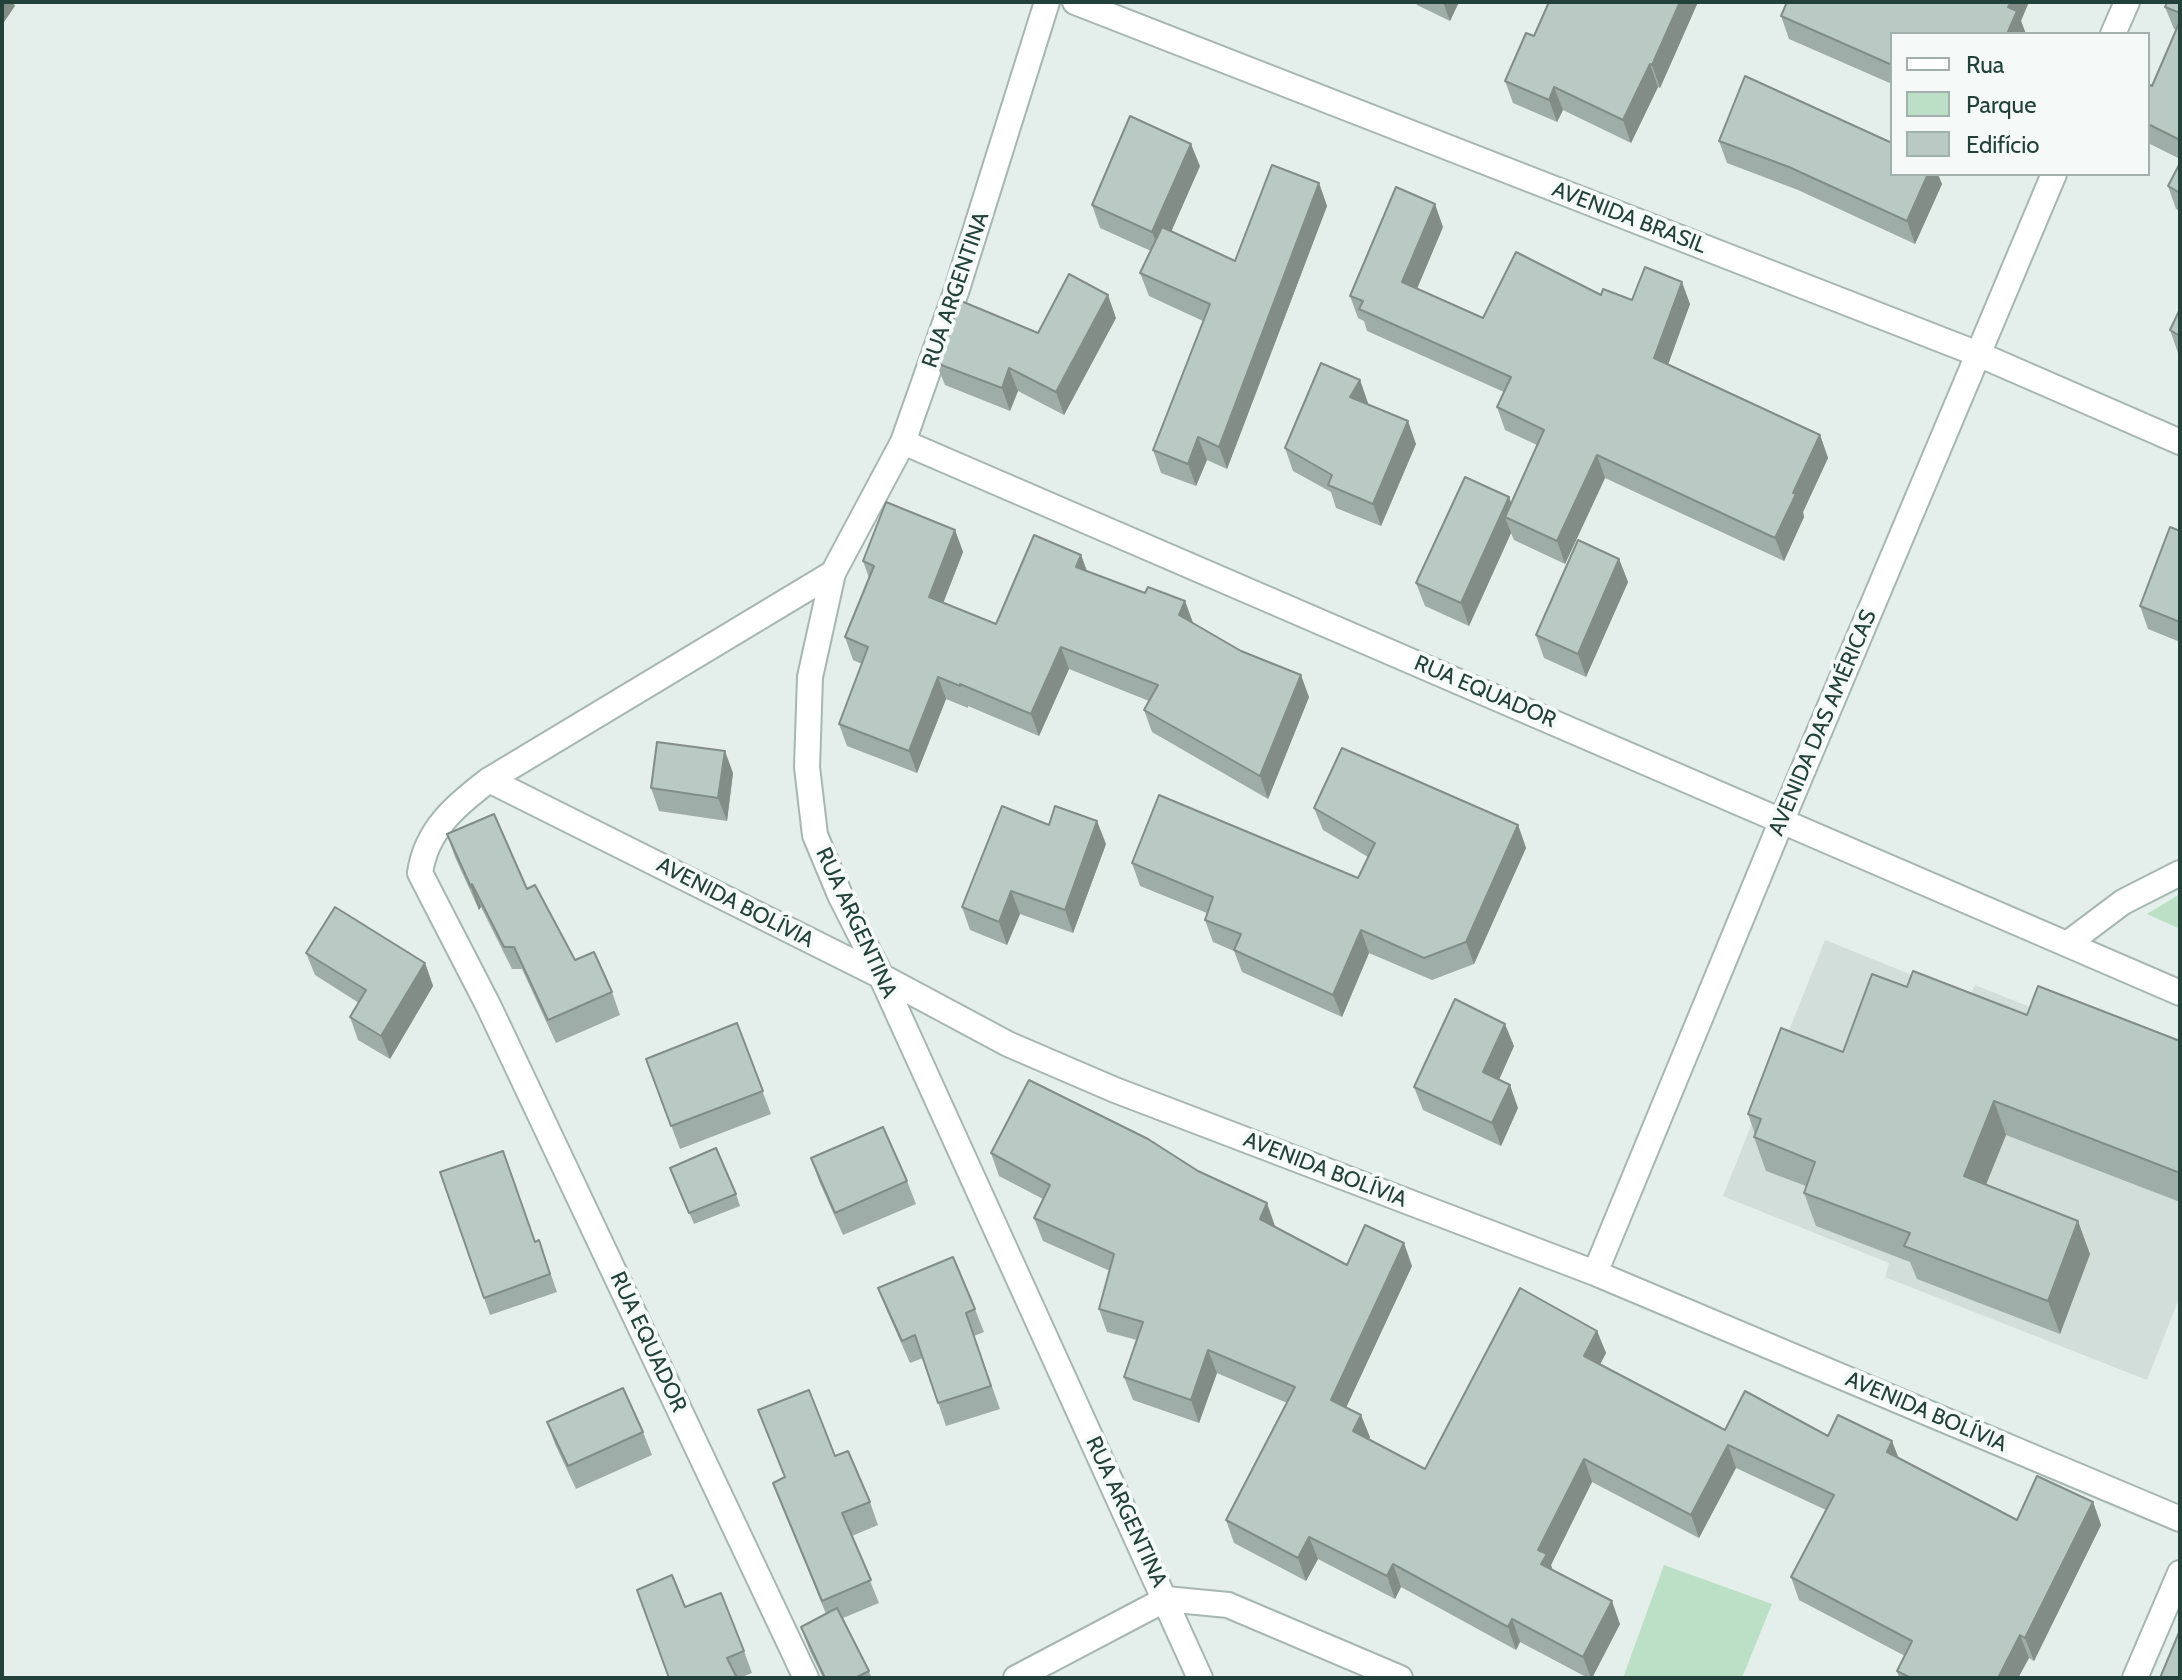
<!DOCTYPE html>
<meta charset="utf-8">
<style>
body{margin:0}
#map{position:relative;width:2182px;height:1680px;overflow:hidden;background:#e4eeea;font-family:Cabin,sans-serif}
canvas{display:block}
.frame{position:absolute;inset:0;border:4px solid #224139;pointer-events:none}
.legend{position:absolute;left:1890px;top:32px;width:260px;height:144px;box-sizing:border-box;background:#f5faf8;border:2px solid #a1b0ac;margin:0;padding:10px 14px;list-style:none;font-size:24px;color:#224139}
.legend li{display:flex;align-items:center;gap:16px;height:40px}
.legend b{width:40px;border:2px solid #a1b0ac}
</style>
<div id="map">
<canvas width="2182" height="1680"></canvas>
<div class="frame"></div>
<ul class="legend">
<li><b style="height:10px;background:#fff"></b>Rua</li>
<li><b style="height:22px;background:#bce0c6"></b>Parque</li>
<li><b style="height:22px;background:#b9c9c3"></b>Edifício</li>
</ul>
</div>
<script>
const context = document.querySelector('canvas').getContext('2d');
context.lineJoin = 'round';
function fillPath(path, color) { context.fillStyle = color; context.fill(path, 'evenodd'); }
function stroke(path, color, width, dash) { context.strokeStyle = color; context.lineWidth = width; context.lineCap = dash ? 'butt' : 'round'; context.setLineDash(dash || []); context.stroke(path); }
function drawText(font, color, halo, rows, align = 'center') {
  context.font = font + ' Cabin,sans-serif'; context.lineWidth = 8; context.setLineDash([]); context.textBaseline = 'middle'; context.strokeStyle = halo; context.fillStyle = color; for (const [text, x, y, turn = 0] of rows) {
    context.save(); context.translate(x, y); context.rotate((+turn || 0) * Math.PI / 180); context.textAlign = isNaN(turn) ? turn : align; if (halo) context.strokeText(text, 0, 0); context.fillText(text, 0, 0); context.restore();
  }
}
fillPath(new Path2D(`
 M1825,940L1969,998L1975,985L2180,1067V1296L2147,1380L1885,1277L1889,1263L1723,1196Z`), '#d2ded9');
fillPath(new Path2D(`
 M2180,894V929L2147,914Z
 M1664,1565L1772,1604L1742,1678H1623Z`), '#bce0c6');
const minor = new Path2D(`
 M1047,2L957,289L903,442L833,573L810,677L807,767L815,835L840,895L881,976L1200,1678
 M1075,2L1978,354L2180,442
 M2113,34L2127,2
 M903,442L2180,993
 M489,780L881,976L1008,1044L1115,1090L1595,1273L2180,1519
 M2067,944L2123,902L2180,873
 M1595,1273L1782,820L2054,174
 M806,1678L489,1007L420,873C426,830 456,805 489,780L833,573
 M1016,1678L1166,1599L1228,1605L1400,1678
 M2135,1678L2180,1573`);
stroke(minor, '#a6b7b1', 28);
stroke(minor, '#fff', 24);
fillPath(new Path2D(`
 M1416,2H1459L1450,21L1417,5Z
 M1698,2L1660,88L1658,87L1631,143L1563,110L1557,122L1513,103L1505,81L1534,36Z
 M2180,2V159L2148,143V84L2152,86L2176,30L2174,29L2165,7Z
 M1781,16L2021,21L2026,34H1892V84L1789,39Z
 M1719,141L1942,184L1915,244L1798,190L1727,163Z
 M2180,163V211L2176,209L2168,186Z
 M1200,166L1171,231L1235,261L1319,183L1327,206L1227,469L1207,460L1196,486L1161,473L1153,450L1203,321L1149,296L1140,273L1151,251L1100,228L1092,205Z
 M1443,227L1417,289L1483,318L1601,295L1632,300L1690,304L1668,365L1820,435L1828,458L1803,512L1804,517L1784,561L1605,478L1565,564L1514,540L1511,533L1469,626L1425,606L1416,583L1509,497L1511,504L1537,445L1505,430L1497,407L1504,392L1367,331L1364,321L1358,318L1350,296Z
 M2180,309V354L2178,353L2170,330Z
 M1116,318L1064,415L1018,391L1010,411L945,385L936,363L1038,333Z
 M1360,380L1368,404L1416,444L1381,526L1336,508L1331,492L1293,471L1285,448Z
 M955,530L963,552L943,603L996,624L1081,555L1087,571L1145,593L1185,601L1193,623L1309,697L1268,799L1152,732L1144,710L1149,701L1069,669L1039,736L968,706V708L946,699L917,773L847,746L839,724L862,664L853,660L845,637L869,578L863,561Z
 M2180,531V642L2148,629L2140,606Z
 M1619,559L1628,582L1586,677L1544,658L1536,635Z
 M733,773L727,821L659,811L651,788Z
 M1314,808L1518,825L1526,848L1474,964L1432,980L1369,953L1342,1017L1242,972L1234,951L1213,942L1205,920L1207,913L1140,886L1132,863L1358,878L1368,857L1323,830Z
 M1049,825L1106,844L1073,933L1020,914L1007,945L970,930L962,907Z
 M447,834L527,889L575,960L612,992L620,1015L556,1043L522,969H512L481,907L479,910L455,857Z
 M306,953L425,963L433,986L390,1059L358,1040L350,1017L359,1003L315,975Z
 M1907,987L2027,1015L2180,1041V1202L2006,1135L1986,1185L2090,1254L2060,1334L1917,1279L1910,1262L1816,1226L1804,1193L1806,1186L1766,1171L1754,1137L1755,1134L1748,1114L1843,1052Z
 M737,1023L771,1114L680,1149L646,1059Z
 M1514,1046L1499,1080L1518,1108L1501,1146L1423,1110L1414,1087Z
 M991,1153L1275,1226L1347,1265L1412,1266L1346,1407L1370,1437L1369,1439L1425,1469L1597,1331L1606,1353L1600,1365L1725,1430L1828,1436L1898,1458L2017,1520L2093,1502L2101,1525L2034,1661L2029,1658L2018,1678H1899L1897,1671L1905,1656L1799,1600L1791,1577L1826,1510L1736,1468L1699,1538L1592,1482L1551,1565L1552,1570L1620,1624L1592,1678H1588L1520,1642L1516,1650L1401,1587L1395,1599L1318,1559L1306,1581L1234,1543L1226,1520L1287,1403L1217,1373L1199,1423L1133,1400L1124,1377L1137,1340L1107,1332L1099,1309L1110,1271L1043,1241L1034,1218L1043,1199L999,1176Z
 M811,1158L907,1181L916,1204L843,1235L819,1181Z
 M670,1168L736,1194L740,1206L694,1224Z
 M440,1172L535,1242L539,1240L557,1292L490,1315Z
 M878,1288L975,1309L984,1332L974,1336L1000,1409L946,1426L923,1358L910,1363L887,1311Z
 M758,1410L835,1456L870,1502L878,1525L852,1536L879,1603L843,1618L872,1678H823L809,1649L801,1627L826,1614L773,1483L785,1478Z
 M547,1422L643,1432L652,1455L576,1489L555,1444Z
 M685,1607L744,1651L752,1673L739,1678H669Z`), '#9fada8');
fillPath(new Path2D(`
 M2,2H13L15,6L2,25Z
 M1443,2H1459L1450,21Z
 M1680,2H1698L1660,88L1652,65Z
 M2011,2H2029L2021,21L2026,34H2007L2008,7Z
 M1650,64L1658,87L1631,143L1623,120Z
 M1554,87L1563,110L1557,122L1549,100Z
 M1191,144L1200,166L1161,255L1152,232Z
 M1928,174H1938L1942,184L1915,244L1907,221Z
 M1319,183L1327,206L1227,469L1219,447Z
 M1435,204L1443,227L1410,305L1402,282Z
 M1682,282L1690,304L1662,381L1654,358Z
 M1108,295L1116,318L1064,415L1056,392Z
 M1009,368L1018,391L1010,411L1002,388Z
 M1360,380L1368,403L1359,420L1350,397Z
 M1408,421L1416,444L1381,526L1373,504Z
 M1820,435L1828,458L1803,512L1804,517L1784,561L1775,538L1793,493Z
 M1198,437L1207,460L1196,486L1188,464Z
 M1597,455L1605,478L1565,564L1557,541Z
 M1509,497L1517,520L1505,517L1511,533L1469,626L1461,603Z
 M955,530L963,552L937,619L929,597Z
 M1081,555L1089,577L1076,567Z
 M1619,559L1628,582L1586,677L1578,654Z
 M1185,601L1193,623L1179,615Z
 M1061,647L1069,669L1039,736L1031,714Z
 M1301,675L1309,697L1268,799L1260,776Z
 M938,677L946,699L917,773L909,751Z
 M725,751L733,773L727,821L718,798Z
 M1097,821L1106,844L1073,933L1065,910Z
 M1518,825L1526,848L1474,964L1466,942Z
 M472,884L481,907L479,910L471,887Z
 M1011,891L1020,914L1007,945L999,922Z
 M1361,930L1369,953L1342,1017L1333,995Z
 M425,963L433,986L390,1059L381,1036Z
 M1505,1024L1514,1046L1492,1095L1483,1072Z
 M1510,1085L1518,1108L1501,1146L1492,1123Z
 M1994,1101L2006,1135L1976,1209L1964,1176Z
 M1267,1203L1275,1226L1268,1242L1260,1219Z
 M2078,1221L2090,1254L2060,1334L2048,1301Z
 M1404,1243L1412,1266L1339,1423L1331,1400Z
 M1597,1331L1606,1353L1592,1379L1584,1356Z
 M1208,1350L1217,1373L1199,1423L1191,1400Z
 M1361,1415L1370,1437L1362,1454L1353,1431Z
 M1892,1441L1901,1464L1887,1452Z
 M1728,1445L1736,1468L1699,1538L1691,1515Z
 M1584,1459L1592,1482L1551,1565L1555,1577L1541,1564L1538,1550Z
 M2093,1502L2101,1525L2034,1661L2025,1638Z
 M1309,1537L1318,1559L1306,1581L1298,1558Z
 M1393,1564L1401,1587L1395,1599L1387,1576Z
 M1612,1601L1620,1624L1592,1678H1591L1583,1657Z
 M1512,1619L1520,1642L1516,1650L1508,1627Z
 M2020,1635L2029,1658L2018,1678H1998Z`), '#828d88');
const building = new Path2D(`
 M1549,2H1680L1652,65L1650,64L1623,120L1554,87L1549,100L1505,81L1526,33L1534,36Z
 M1787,2H2011L2008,7L2017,11L2007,34H1892V65L1781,16Z
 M2167,2H2180V13L2165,7Z
 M2180,21V140L2148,124V84L2152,86Z
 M1745,76L1892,143V174H1928L1907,221L1789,167L1719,141Z
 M1130,116L1191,144L1152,232L1092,205Z
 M2180,163V193L2168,186Z
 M1272,165L1319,183L1219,447L1198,437L1188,464L1153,450L1210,304L1140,273L1162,227L1235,261Z
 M1396,187L1435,204L1402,282L1483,318L1516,252L1601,295L1603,289L1632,300L1645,267L1682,282L1654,358L1820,435L1793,493L1796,494L1775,538L1597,455L1557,541L1505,517L1544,430L1497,407L1511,377L1359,309L1363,301L1350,296Z
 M1069,274L1108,295L1056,392L1009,368L1002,388L936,363L961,301L1038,333Z
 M2180,309V336L2170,330Z
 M1321,363L1360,380L1350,397L1408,421L1373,504L1328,485L1332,475L1285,448Z
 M1465,477L1509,497L1461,603L1416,583Z
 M886,502L955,530L929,597L996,624L1034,535L1081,555L1076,567L1145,593L1148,587L1185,601L1179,615L1241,651L1301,675L1260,776L1144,710L1158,685L1061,647L1031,714L960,684V686L938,677L909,751L839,724L868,647L845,637L874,566L863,561Z
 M2170,527L2180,531V622L2140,606Z
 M1578,540L1619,559L1578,654L1536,635Z
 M657,742L725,751L718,798L651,788Z
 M1342,748L1518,825L1466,942L1424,958L1361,930L1333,995L1234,950L1241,934L1205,920L1213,897L1132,863L1159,795L1358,878L1375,843L1314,808Z
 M1002,806L1049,825L1055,806L1097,821L1065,910L1011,891L999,922L962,907Z
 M494,814L527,889L535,885L575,960L594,952L612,992L548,1020L514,947H504L472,884L471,887L447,834Z
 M335,907L425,963L381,1036L350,1017L366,990L306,953Z
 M1913,971L2027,1015L2038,986L2180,1041V1173L1994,1101L1964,1176L2078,1221L2048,1301L1904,1246L1910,1233L1804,1193L1815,1162L1754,1137L1761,1119L1748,1114L1781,1028L1843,1052L1872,974L1907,987Z
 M1455,999L1505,1024L1483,1072L1510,1085L1492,1123L1414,1087Z
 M737,1023L763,1091L671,1126L646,1059Z
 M1029,1080L1148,1139L1198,1171L1267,1203L1260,1219L1347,1265L1365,1225L1404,1243L1331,1400L1361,1415L1353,1431L1425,1469L1520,1288L1597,1331L1584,1356L1725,1430L1745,1391L1828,1436L1838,1415L1892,1441L1887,1452L2017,1520L2037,1476L2093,1502L2025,1638L2020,1635L1998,1678H1911L1897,1671L1912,1641L1791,1577L1834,1495L1728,1445L1691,1515L1584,1459L1538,1550L1547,1554L1541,1564L1612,1601L1583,1657L1512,1619L1508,1627L1393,1564L1387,1576L1309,1537L1298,1558L1226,1520L1295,1387L1208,1350L1191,1400L1124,1377L1143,1322L1099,1309L1114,1254L1034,1218L1050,1185L991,1153Z
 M883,1127L907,1181L835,1213L811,1158Z
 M716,1148L736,1194L689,1213L670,1168Z
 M503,1151L535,1242L539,1240L550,1274L484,1298L440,1172Z
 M953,1257L975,1309L966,1313L991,1386L938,1403L915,1335L902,1341L878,1288Z
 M623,1388L643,1432L568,1466L547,1422Z
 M809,1390L835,1456L848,1451L870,1502L842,1513L871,1580L822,1601L773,1483L785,1477L758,1410Z
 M672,1575L685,1607L721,1593L744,1651L727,1658L737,1678H669L637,1590Z
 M837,1608L869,1671L855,1678H825L801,1627Z
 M2180,1630V1678H2160Z`);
fillPath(building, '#b9c9c3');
stroke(building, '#828d88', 2);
drawText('22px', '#224139', '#f5faf8', [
 ["AVENIDA BRASIL",1629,218,21],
 ["RUA ARGENTINA",956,290,-71],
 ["RUA EQUADOR",1485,692,23],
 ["AVENIDA DAS AMÉRICAS",1823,723,-67],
 ["AVENIDA BOLÍVIA",735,903,27],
 ["RUA ARGENTINA",856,923,65],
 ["AVENIDA BOLÍVIA",1325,1170,21],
 ["RUA EQUADOR",648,1342,65],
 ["AVENIDA BOLÍVIA",1926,1412,23],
 ["RUA ARGENTINA",1126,1512,65]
]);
</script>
